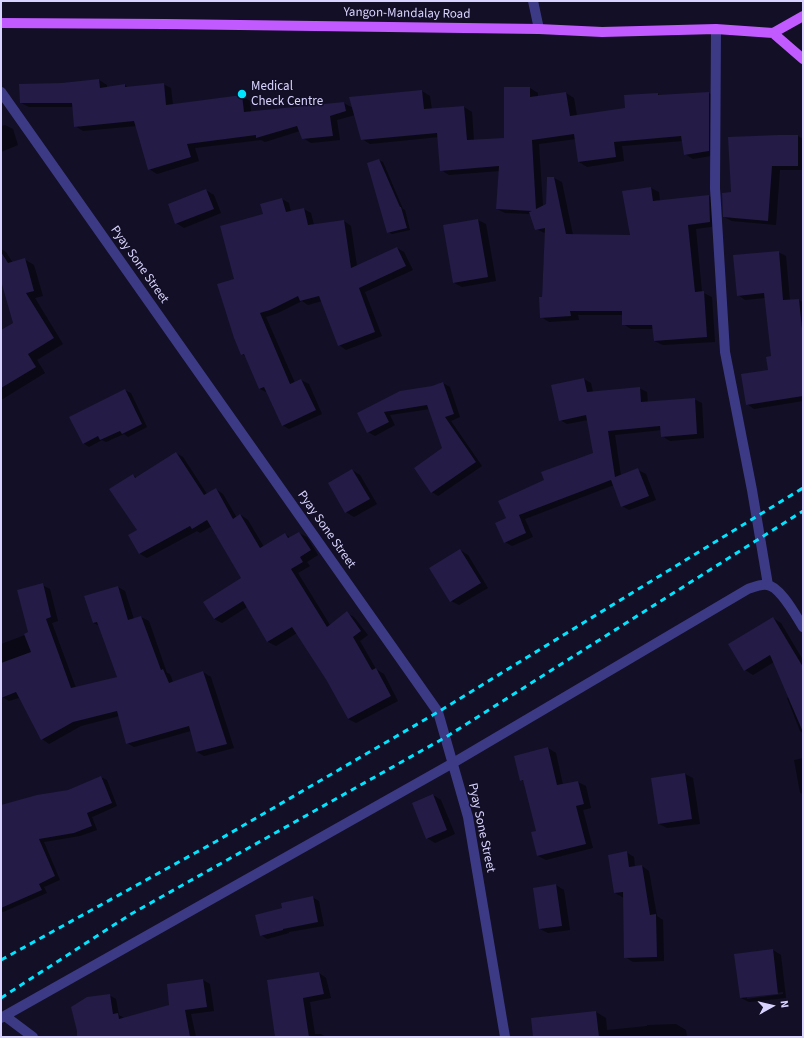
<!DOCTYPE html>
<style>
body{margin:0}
#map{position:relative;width:804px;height:1038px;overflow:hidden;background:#130f26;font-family:"Source Sans 3",sans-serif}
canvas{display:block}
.frame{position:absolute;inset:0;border:2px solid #d9d4ff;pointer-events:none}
.north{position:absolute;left:752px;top:986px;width:40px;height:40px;-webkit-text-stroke:3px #130f26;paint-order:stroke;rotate:82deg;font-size:11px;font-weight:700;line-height:16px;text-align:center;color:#d9d4ff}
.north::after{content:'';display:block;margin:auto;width:14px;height:18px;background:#d9d4ff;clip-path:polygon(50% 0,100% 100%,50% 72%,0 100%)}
</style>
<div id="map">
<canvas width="804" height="1038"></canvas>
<div class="frame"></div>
<div class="north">N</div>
</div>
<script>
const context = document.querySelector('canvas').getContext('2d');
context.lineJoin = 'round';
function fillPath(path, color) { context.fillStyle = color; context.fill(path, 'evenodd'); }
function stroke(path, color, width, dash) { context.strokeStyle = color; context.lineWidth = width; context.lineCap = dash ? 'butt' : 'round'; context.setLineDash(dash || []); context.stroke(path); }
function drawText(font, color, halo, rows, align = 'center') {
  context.font = font + ' "Source Sans 3",sans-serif'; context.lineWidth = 3; context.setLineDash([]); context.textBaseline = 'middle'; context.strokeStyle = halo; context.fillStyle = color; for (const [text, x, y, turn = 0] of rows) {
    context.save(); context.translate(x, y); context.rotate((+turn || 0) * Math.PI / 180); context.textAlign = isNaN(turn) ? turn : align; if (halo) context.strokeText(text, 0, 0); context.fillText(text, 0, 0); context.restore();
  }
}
fillPath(new Path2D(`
 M99,80L107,85V88L125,85L129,88L163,84L171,88L173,105L242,96L250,101L251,112L344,103L353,108L350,98L422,91L430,96L432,110L464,107L472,112L474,141L506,139L530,88L538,93V97L566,93L574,98L577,116L626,109L658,94L661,96L709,93L717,98V155L693,159L685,154L683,141L622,146L624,161L587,167L579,162L576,139L539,144L543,206L547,205L554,178L562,182L573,235L631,236L651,188L659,192L660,201L709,196L717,200L718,226L696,229L702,292L712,297L715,342L663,345L654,341V329H631L623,324V315H578L579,320L549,322L541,317L545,233L536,229L531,214L505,213L497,209L499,171L449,175L441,170L439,137L370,144L362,139L355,115L337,120L340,140L311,143L303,138L300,131L265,142L261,140L195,148L199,161L157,174L149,169L137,126L83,131L75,126L73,107H29L21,103L62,84Z
 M5,125L13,129L18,145L1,152V126Z
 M798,136L803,139V170H780L776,225L732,221L724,217L732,193Z
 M379,160L383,162L403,209L405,210L410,230L392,234L388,232Z
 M206,190L214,195L221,213L184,228L176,223Z
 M282,199L289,203L291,212L304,209L311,213L314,225L344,221L351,226L357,266L397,248L404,252L413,270L365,292L382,336L346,350L339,345L322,301L308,305L302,301L278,313L266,317L295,383L301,380L309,384L322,414L289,429L282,425L268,393L260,389L246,357L242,354L235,279L264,215Z
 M478,220L486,224L496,281L462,287L454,283Z
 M1,249L6,252L13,263L24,259L34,265L43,296L35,298L63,344L37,360L45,373L1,400V331L14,323L1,278Z
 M778,252L786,256L790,301L799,300L803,302V401L754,409L747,404L769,371L772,357L765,298L745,300L738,295Z
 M584,379L591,383L593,392L639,388L647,392L648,403L694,399L702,403L704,438L670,441L662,436V430L615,435L621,476L638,470L646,474L656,500L629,510L622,506L614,485L525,519L533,537L512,546L505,542L508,519L546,480L594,453L588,420L567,424L560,420Z
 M443,383L450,387L460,417L451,421L482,466L438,496L432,492L443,449L430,409L390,415L395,425L375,436L368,432L359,414Z
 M125,390L131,393L147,427L128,437L124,434L106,442L102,440L89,447L83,443Z
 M176,453L183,457L207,494L216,489L223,494L237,518L241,515L248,520L264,547L285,534L291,538L299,533L307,537L318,555L307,562L310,566L298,573L330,625L347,613L354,617L368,635L360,641L376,669L384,674L398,701L356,723L348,719L328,681L297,633L276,646L268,642L247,607L222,623L214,619L243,579L212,526L200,533L197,531L147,558L140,554L129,535L138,530L133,475L137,478Z
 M352,470L360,475L377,504L354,517L346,512Z
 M460,550L468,555L488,588L459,605L451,601Z
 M42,585L50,589L58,621L52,623L76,688L118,677L100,626L93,623L118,587L125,591L134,619L141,617L149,621L167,673L170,674L173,682L203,672L211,677L234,748L204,756L197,752L191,731L134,747L127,743L119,716L81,726L49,744L42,739L19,698L9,701L2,697L1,644L30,633Z
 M773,618L781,623L803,660V733L800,731L787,698L789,697L774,662L753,675L745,670Z
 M548,748L556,753L563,785L578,782L586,786L591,808L583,810L593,848L546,860L538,856L537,831L525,782L521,780Z
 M803,758V794L800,793L794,760Z
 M685,774L693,778L700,824L667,828L659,824Z
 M101,777L107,780L117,806L92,817L97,830L80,836L44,842L60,880L44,887L47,893L3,912L1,911V806L68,790Z
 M433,795L441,800L455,834L435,843L427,838Z
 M626,852L634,857L635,867L642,866L649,871L657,916L663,920L664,961L633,962L625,957L624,898L615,893Z
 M556,885L564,890L570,930L548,933L540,929L534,889Z
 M312,897L319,901L324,926L289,932V933L267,939L261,935L283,909Z
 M773,950L781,955L786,998L749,1002L741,998ZM783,992V994L747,999V997Z
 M319,973L326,978L331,998L310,1002L315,1034H321L326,1037H272L276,1036Z
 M203,980L210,984L214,1011L191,1014L196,1037H79L109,995L116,999L119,1015L124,1018L171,1005L168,985Z
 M596,1012L606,1018L607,1030L647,1026V1025L676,1024L686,1030L687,1037H534Z`), '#0007');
fillPath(new Path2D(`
 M99,79L100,88L125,84V87L164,83L166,105L242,95L244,112L344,102L346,111L330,116L333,136L302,139L297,126L256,138V135L187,144L191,157L148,170L134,121L74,127L72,103H20L19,84L62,83Z
 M504,87H530V97L566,92L570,116L625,108L624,95L658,93V95L709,92V151L684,155L681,136L614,142L616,157L578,162L574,134L532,140L536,209L546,204L547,177H554L566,234L630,235L622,191L651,187L653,201L709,195L710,222L688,225L695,292L704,291L707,337L654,341L652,325H622V311H570L571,316L540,318L539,297H542L545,228L535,230L529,212L532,211L496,209L499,166L440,171L437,133L361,140L349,97L422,90L424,109L464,106L467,140L504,138Z
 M779,135H798V166H772L768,221L723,217L722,193L731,192L728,137Z
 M379,159L400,207H401L407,228L387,233L367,163Z
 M206,189L214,209L175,224L168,204Z
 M282,198L286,212L304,208L308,225L344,220L351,268L397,247L406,266L359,288L375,332L338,346L319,296L300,301L298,296L270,310L260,313L290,384L301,379L316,410L282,426L264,387L259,389L244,354L241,355L234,338L217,284L234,279L220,226L263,214L260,204Z
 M478,219L488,277L453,283L443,225Z
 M779,251L783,300L799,299L803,339V396L746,405L741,374L768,370L766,357L771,356L764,293L737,296L733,255Z
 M1,252L8,263L25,258L34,291L26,293L54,338L28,354L36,367L1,388V330L13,323L1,281Z
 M584,378L587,392L640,387L641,402L695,398L697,434L661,437L660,426L608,431L615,477L638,468L649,496L621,507L611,480L519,515L526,533L504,543L495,523L506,518L498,501L544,480L541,472L593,453L586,415L559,421L551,385Z
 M443,382L454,414L445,417L476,462L431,493L414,468L442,448L427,405L384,412L389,422L367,433L357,413L400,391L432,386Z
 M125,389L142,424L122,434L120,431L100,440L98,436L83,444L69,417Z
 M176,452L204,495L216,488L233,519L240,514L260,548L285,533L288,538L299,532L311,550L300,557L303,562L291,569L327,627L347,611L361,631L353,637L372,670L376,668L391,696L348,719L327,681L292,627L267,642L243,601L214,619L203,602L241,578L207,520L192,529L190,526L139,554L128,535L137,530L109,489L133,474L135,478Z
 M352,469L370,499L345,513L328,483Z
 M460,549L481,583L450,602L429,568Z
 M43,583L51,617L46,619L71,688L117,677L97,622L93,623L84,596L118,586L128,620L141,616L161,670L163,669L169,683L203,671L227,744L196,752L189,726L126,744L117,711L73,722L41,740L16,692L1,698V663L31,652L24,634L28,632L17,590Z
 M773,617L803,667V732L770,655L744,671L728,644Z
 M548,747L557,785L578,781L584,804L576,806L586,844L537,856L531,832L536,831L523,780L520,781L514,756Z
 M685,773L692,819L658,824L651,778Z
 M101,776L112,803L87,813L92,826L74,833L39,839L55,876L39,884L42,890L1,908V805L37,795L68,790Z
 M433,794L447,830L426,839L412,803Z
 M627,851L629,867L642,865L650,915L656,914L657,957L624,958L623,892L614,893L608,855Z
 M556,884L562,926L539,929L533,888Z
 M313,896L318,922L283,929V930L260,936L255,915L282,908L281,903Z
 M773,949L778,994L740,998L734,954Z
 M319,972L324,994L303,998L309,1037H275L267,980Z
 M203,979L207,1007L185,1010L190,1037H77V1031L71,1007L87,997L110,994L113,1014L118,1013L119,1019L169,1005L167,984Z
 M596,1011L599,1037H533L531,1018Z`), '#241b47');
stroke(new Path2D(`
 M533,1L539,29
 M716,29L715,188L725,352L752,490L768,585
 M1,92L438,712L468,817L505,1037
 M5,1016L33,1037
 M1,1018L453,763L748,589C754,587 761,584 767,585C780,586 796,616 803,627`), '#3d3a85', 10);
stroke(new Path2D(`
 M1,23L165,24L539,29L602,32L716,29L773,33L803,59
 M773,33L803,16`), '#c25bff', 10);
stroke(new Path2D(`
 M1,960L215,842L438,712L803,488
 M1,998L131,914L446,737L803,511`), '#00e5ff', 3, [6, 5]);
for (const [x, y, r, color] of [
 [242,94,5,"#00e5ff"]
]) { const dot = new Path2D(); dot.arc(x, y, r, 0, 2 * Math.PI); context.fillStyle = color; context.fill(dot); stroke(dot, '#130f26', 1.5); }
drawText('13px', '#d9d4ff', '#130f26', [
 ["Yangon-Mandalay Road",407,14,1],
 ["Pyay Sone Street",139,265,55],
 ["Pyay Sone Street",326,530,55],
 ["Pyay Sone Street",481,828,78]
]);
drawText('13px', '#d9d4ff', '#130f26', [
 ["Medical",251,87],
 ["Check Centre",251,102]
], 'left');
</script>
